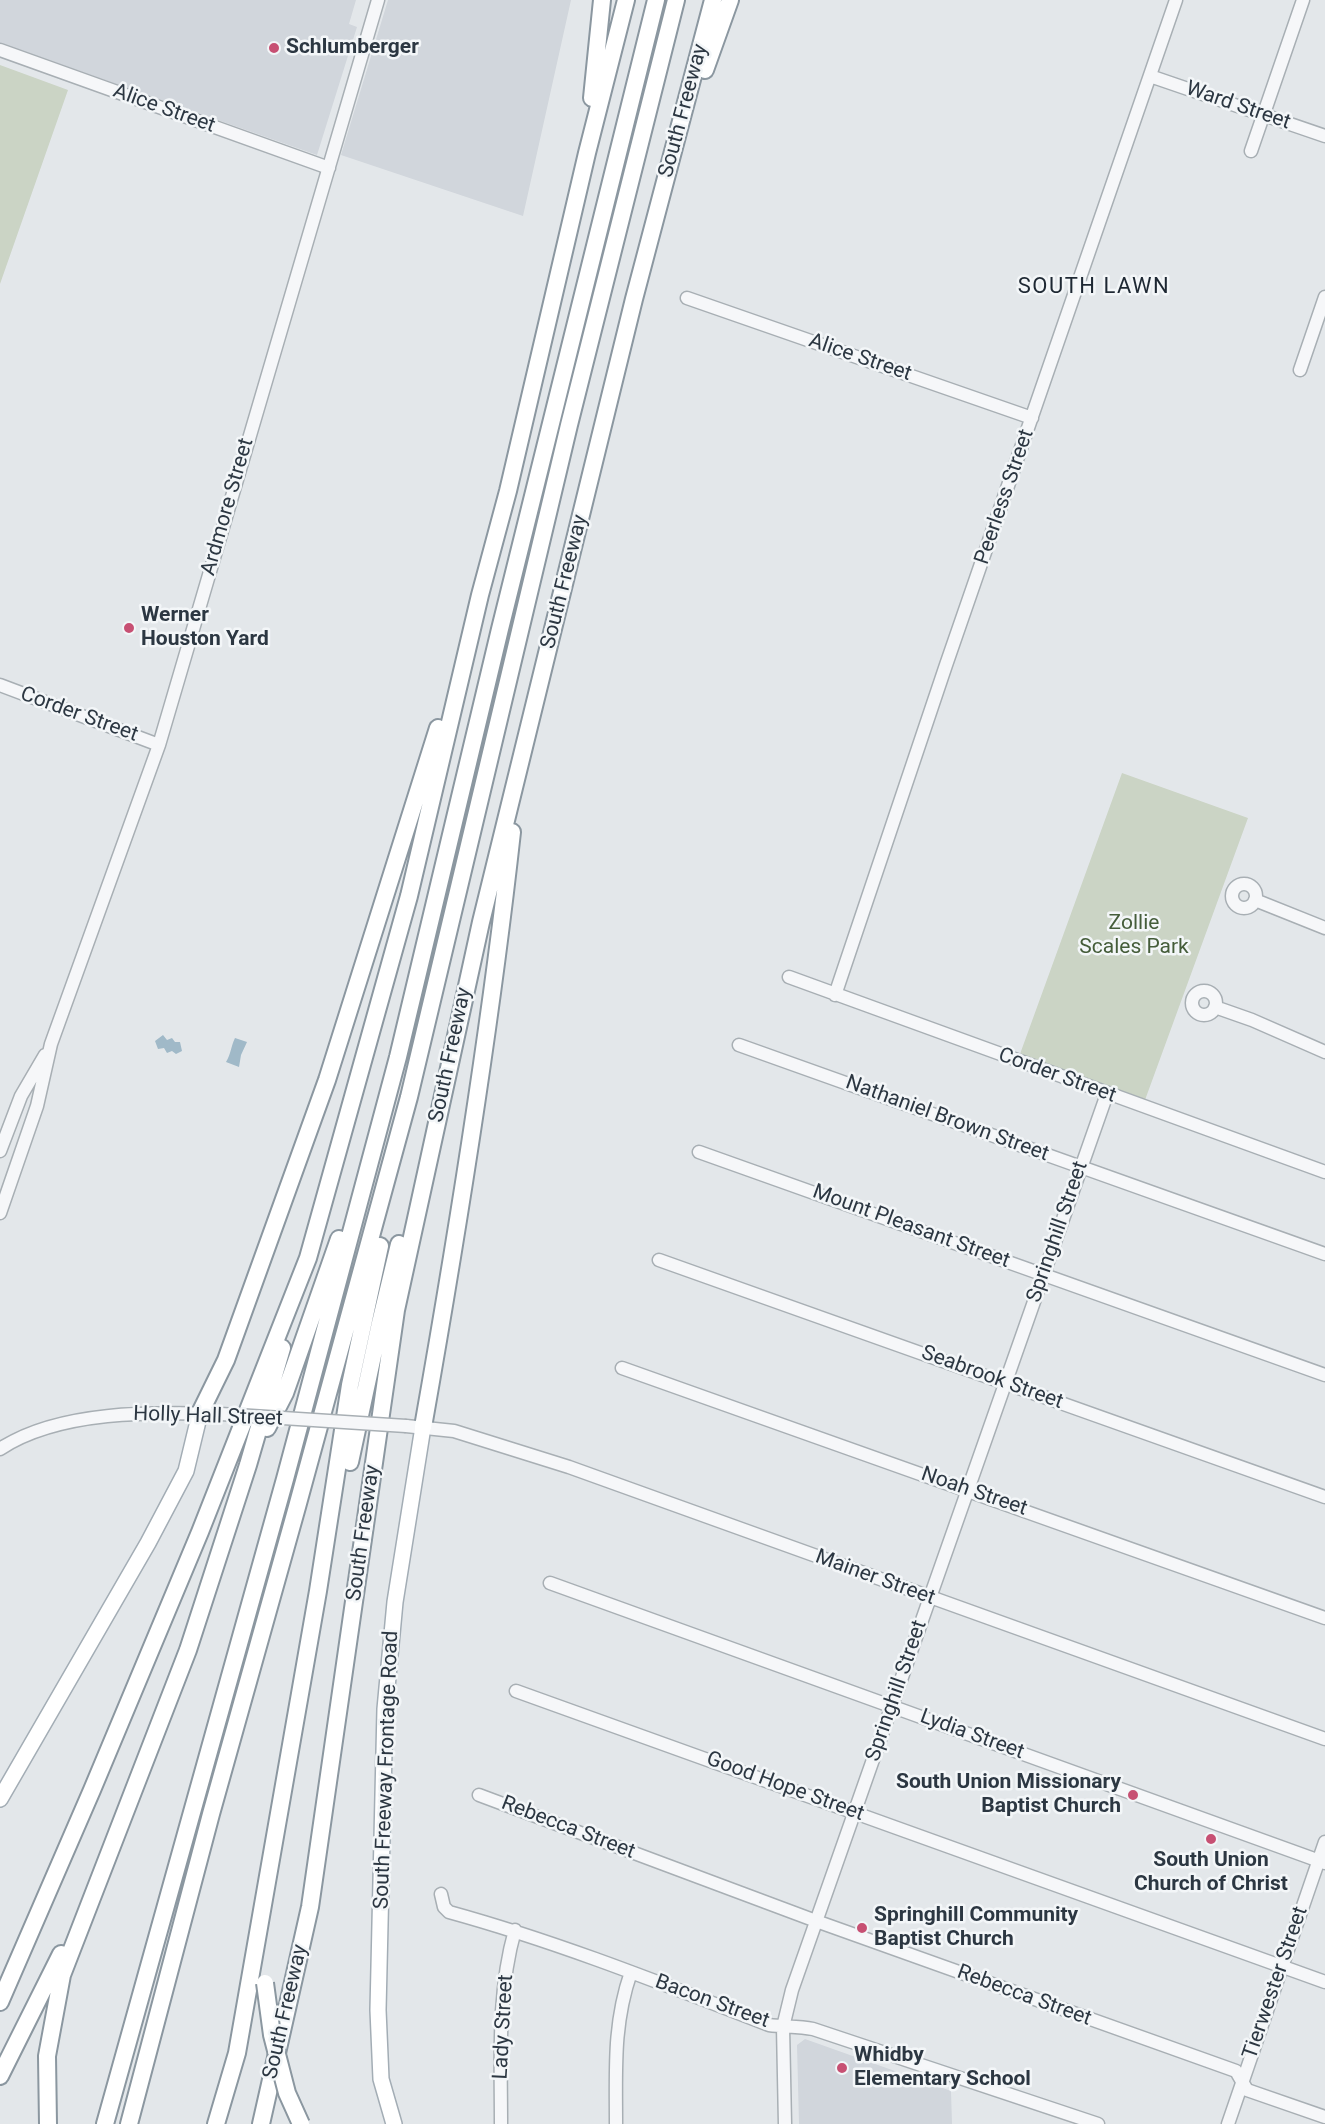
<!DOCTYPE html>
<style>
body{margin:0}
canvas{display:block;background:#e3e7ea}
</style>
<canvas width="1325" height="2124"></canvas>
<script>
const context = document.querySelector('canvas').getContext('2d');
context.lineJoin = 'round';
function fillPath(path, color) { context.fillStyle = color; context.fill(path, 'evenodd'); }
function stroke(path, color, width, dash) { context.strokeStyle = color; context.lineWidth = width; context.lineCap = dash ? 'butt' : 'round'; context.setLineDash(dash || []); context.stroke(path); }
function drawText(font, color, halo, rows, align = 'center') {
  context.font = font + ' Roboto,sans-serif'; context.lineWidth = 5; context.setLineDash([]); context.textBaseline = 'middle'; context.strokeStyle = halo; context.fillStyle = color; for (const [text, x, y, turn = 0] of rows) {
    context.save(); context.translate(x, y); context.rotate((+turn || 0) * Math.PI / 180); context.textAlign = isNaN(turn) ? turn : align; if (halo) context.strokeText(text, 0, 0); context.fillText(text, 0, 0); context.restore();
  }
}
fillPath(new Path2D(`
 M0,0H356L349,24L357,27L317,155L0,43Z
 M388,0H571L523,216L341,155Z
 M805,2039L951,2091L952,2124H799L797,2045Z`), '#d1d6dc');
fillPath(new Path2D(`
 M0,65L68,90L0,284Z
 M1122,773L1248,818L1145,1100L1020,1054Z`), '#cbd4c5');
fillPath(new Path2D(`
 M163,1035L167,1040L172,1038L175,1042H180L182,1051L176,1054L172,1051L167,1053L164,1048L158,1049L155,1041Z
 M235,1038L247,1042L241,1055L239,1067L226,1062C231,1054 231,1046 235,1038Z`), '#a0b9c8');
const minor = new Path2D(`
 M0,50L329,168
 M1150,76L1325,136
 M1251,151L1303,0
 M687,298L1032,418
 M1300,370L1325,297
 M0,685L159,745
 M1232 896a12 12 0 1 1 24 0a12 12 0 1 1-24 0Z
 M1255,900L1325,928
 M789,977L1325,1172
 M1192 1003a12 12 0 1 1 24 0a12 12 0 1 1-24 0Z
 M835,995L946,665L1176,0
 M1215,1007L1252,1020L1325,1052
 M739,1045L1325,1254
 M0,1151L21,1096L45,1055
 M699,1152L1325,1375
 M0,1213L37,1106L51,1044L159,745L378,0
 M659,1260L1325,1497
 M622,1368L1325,1618
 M406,1426L454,1431L569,1467L1325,1739
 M0,1449C59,1410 153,1412 221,1414
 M550,1583L1325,1863
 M516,1691L1325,1982
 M479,1795L816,1921L1236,2071L1247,2090L1325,2117
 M441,1894L444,1907L449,1912C558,1942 663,1984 769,2025C784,2027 798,2026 813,2029L1098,2124
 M501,2124C501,2059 497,1993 515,1930
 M616,2124C616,2069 613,2024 631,1972
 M785,2124L783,2027L792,1990L1107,1094
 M1228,2124L1325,1842`);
const major = new Path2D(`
 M0,1799L148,1543L186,1471L200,1413
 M394,2124L381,2079L378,2010L385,1709L395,1602L423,1427`);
const highway = new Path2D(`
 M705,70L730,0
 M592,98L602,0
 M200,1413L226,1360L327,1080L438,728
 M423,1427C458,1229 490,1031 512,832
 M267,1428L285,1393L339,1239
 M350,1462L380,1323L399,1244
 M0,2002L92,1790L200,1532L308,1258L409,896L480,595L508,491L587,153L626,0
 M0,2076L61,1954
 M48,2124L47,2056L62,1975L188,1650L248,1465L282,1348
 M105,2124L285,1479L398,1057L500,629L656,0
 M129,2124L211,1814L297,1507L409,1097L569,425L676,0
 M216,2124L237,2053L318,1591L350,1385L380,1246
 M261,2124L310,1907L396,1310L481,922L634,299L713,0`);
stroke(minor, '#a8afb4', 15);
stroke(major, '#a3adb5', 18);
stroke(highway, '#8b97a0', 20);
stroke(minor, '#f6f7f9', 12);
stroke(major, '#fff', 15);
stroke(highway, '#fff', 16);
const minorBridge = new Path2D(`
 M221,1414L406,1426`);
const highwayBridge = new Path2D(`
 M265,1983L272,2035L287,2093L301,2124`);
stroke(minorBridge, '#a8afb4', 15, []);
stroke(highwayBridge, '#8b97a0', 20, []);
stroke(minorBridge, '#f6f7f9', 12);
stroke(highwayBridge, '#fff', 16);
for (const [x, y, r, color] of [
 [274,48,6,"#c75073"],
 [129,628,6,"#c75073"],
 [1133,1795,6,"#c75073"],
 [1211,1839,6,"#c75073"],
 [862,1928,6,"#c75073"],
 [842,2068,6,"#c75073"]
]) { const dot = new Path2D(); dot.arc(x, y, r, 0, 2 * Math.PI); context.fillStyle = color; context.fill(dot); stroke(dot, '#f3f6f8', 2); }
drawText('bold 21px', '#2c3742', '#f3f6f8', [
 ["Schlumberger",286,48],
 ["Werner",141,616],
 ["Houston Yard",141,640],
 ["South Union Missionary",1121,1783,"right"],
 ["Baptist Church",1121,1807,"right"],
 ["South Union",1211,1861,"center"],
 ["Church of Christ",1211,1885,"center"],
 ["Springhill Community",874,1916],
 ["Baptist Church",874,1940],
 ["Whidby",854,2056],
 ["Elementary School",854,2080]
], 'left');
drawText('21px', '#2c3742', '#f3f6f8', [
 ["Ward Street",1238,106,19],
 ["Alice Street",164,109,20],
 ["South Freeway",684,111,-75],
 ["Alice Street",860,358,19],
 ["Peerless Street",1005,497,-71],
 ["Ardmore Street",228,507,-74],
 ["South Freeway",565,582,-76],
 ["Corder Street",79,715,20],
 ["South Freeway",451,1055,-78],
 ["Corder Street",1057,1076,20],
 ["Nathaniel Brown Street",947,1119,20],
 ["Mount Pleasant Street",911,1227,20],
 ["Springhill Street",1058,1232,-71],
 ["Seabrook Street",992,1378,20],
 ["Holly Hall Street",208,1417,2],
 ["Noah Street",974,1492,19],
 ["South Freeway",364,1533,-82],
 ["Mainer Street",875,1578,20],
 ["Springhill Street",897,1691,-71],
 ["Lydia Street",972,1735,20],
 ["South Freeway Frontage Road",387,1770,-88],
 ["Good Hope Street",785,1787,20],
 ["Rebecca Street",568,1828,21],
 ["Tierwester Street",1276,1983,-71],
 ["Rebecca Street",1024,1996,20],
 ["Bacon Street",712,2002,20],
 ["South Freeway",286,2012,-77],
 ["Lady Street",504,2027,-87]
]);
drawText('21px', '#455d3a', '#f3f6f8', [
 ["Zollie",1134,924],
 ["Scales Park",1134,948]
]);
context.letterSpacing = '1.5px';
drawText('22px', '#1e2833', '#f3f6f8', [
 ["SOUTH LAWN",1094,287]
]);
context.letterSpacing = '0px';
</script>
